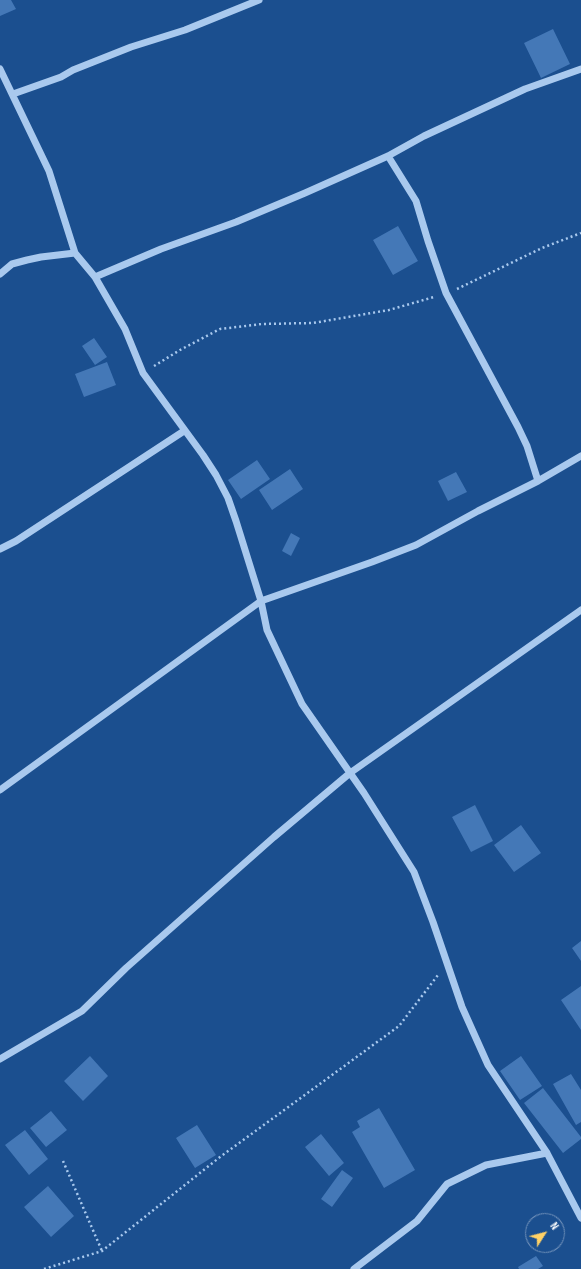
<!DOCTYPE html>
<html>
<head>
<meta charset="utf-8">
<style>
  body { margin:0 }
  #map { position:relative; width:581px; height:1269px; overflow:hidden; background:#1b4f8f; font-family:"Sofia Sans Condensed",sans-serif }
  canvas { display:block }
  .north { position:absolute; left:525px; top:1213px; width:40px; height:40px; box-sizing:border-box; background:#1b4f8f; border:1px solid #7695bc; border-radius:50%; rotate:54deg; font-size:11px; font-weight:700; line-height:16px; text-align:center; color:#fff }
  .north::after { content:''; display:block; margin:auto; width:14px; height:18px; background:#ffd166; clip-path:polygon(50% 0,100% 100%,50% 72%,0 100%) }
</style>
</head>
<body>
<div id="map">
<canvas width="581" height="1269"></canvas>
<div class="north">N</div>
</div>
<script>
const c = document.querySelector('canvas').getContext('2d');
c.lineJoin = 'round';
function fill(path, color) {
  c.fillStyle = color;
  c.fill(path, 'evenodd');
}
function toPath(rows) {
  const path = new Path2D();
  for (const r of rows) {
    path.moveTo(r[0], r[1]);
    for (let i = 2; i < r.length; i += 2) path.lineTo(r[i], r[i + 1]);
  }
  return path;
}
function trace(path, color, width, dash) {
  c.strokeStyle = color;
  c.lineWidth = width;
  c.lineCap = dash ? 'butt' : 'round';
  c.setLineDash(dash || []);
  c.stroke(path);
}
fill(toPath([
  [0,0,11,0,16,9,0,16],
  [553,29,570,64,541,78,524,43],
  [398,226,418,261,393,275,373,240],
  [94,338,107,357,95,365,82,346],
  [107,362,116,385,84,397,75,374],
  [257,460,270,479,241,499,228,480],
  [290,469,303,489,272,510,259,490],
  [456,472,467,492,448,501,438,481],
  [291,533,300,538,291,556,282,551],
  [475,805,493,841,471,852,452,817],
  [521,825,541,853,514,872,494,845],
  [581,941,581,961,572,948],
  [581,986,581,1030,561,1000],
  [90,1056,108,1076,83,1101,64,1081],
  [521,1056,542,1086,520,1100,500,1071],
  [571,1074,581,1090,581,1122,576,1125,553,1084],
  [543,1088,581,1137,581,1139,563,1153,524,1103],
  [379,1108,415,1170,384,1188,352,1132,360,1127,357,1121],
  [51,1111,67,1130,46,1147,30,1128],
  [197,1125,216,1155,195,1168,176,1138],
  [25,1130,48,1159,29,1175,5,1145],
  [321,1134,344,1163,329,1176,305,1147],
  [342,1170,353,1178,332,1207,321,1199],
  [48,1186,74,1216,51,1237,24,1207],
  [536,1256,543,1266,538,1269,519,1269,518,1267]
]), '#4478b7');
trace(toPath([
  [457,289,542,248,581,233],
  [154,366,180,350,220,329,262,324,313,323,389,310,434,297],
  [63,1161,102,1251],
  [44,1269,102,1251,220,1157,399,1026,438,975]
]), '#a9c9ee', 2.5, [2, 3]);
trace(toPath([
  [0,69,49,171,75,253,95,277,125,329,143,373,203,455,216,475,228,498,236,521,261,601,267,630,302,704,364,793,414,872,433,922,462,1007,488,1065,547,1153,581,1218],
  [13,94,61,77,73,70,131,47,185,30,259,0],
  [388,156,416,201,428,241,446,293,518,427,527,446,538,481],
  [0,274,12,264,27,260,41,257,75,253],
  [95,277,161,249,236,222,305,193,388,156,424,136,525,89,581,69],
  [0,549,16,541,184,431],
  [0,790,261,601,372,562,416,545,478,511,538,481,581,456],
  [0,1059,82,1011,126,968,274,837,350,773,581,610],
  [354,1269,417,1221,447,1184,486,1165,547,1153]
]), '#a9c9ee', 7);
</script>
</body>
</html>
